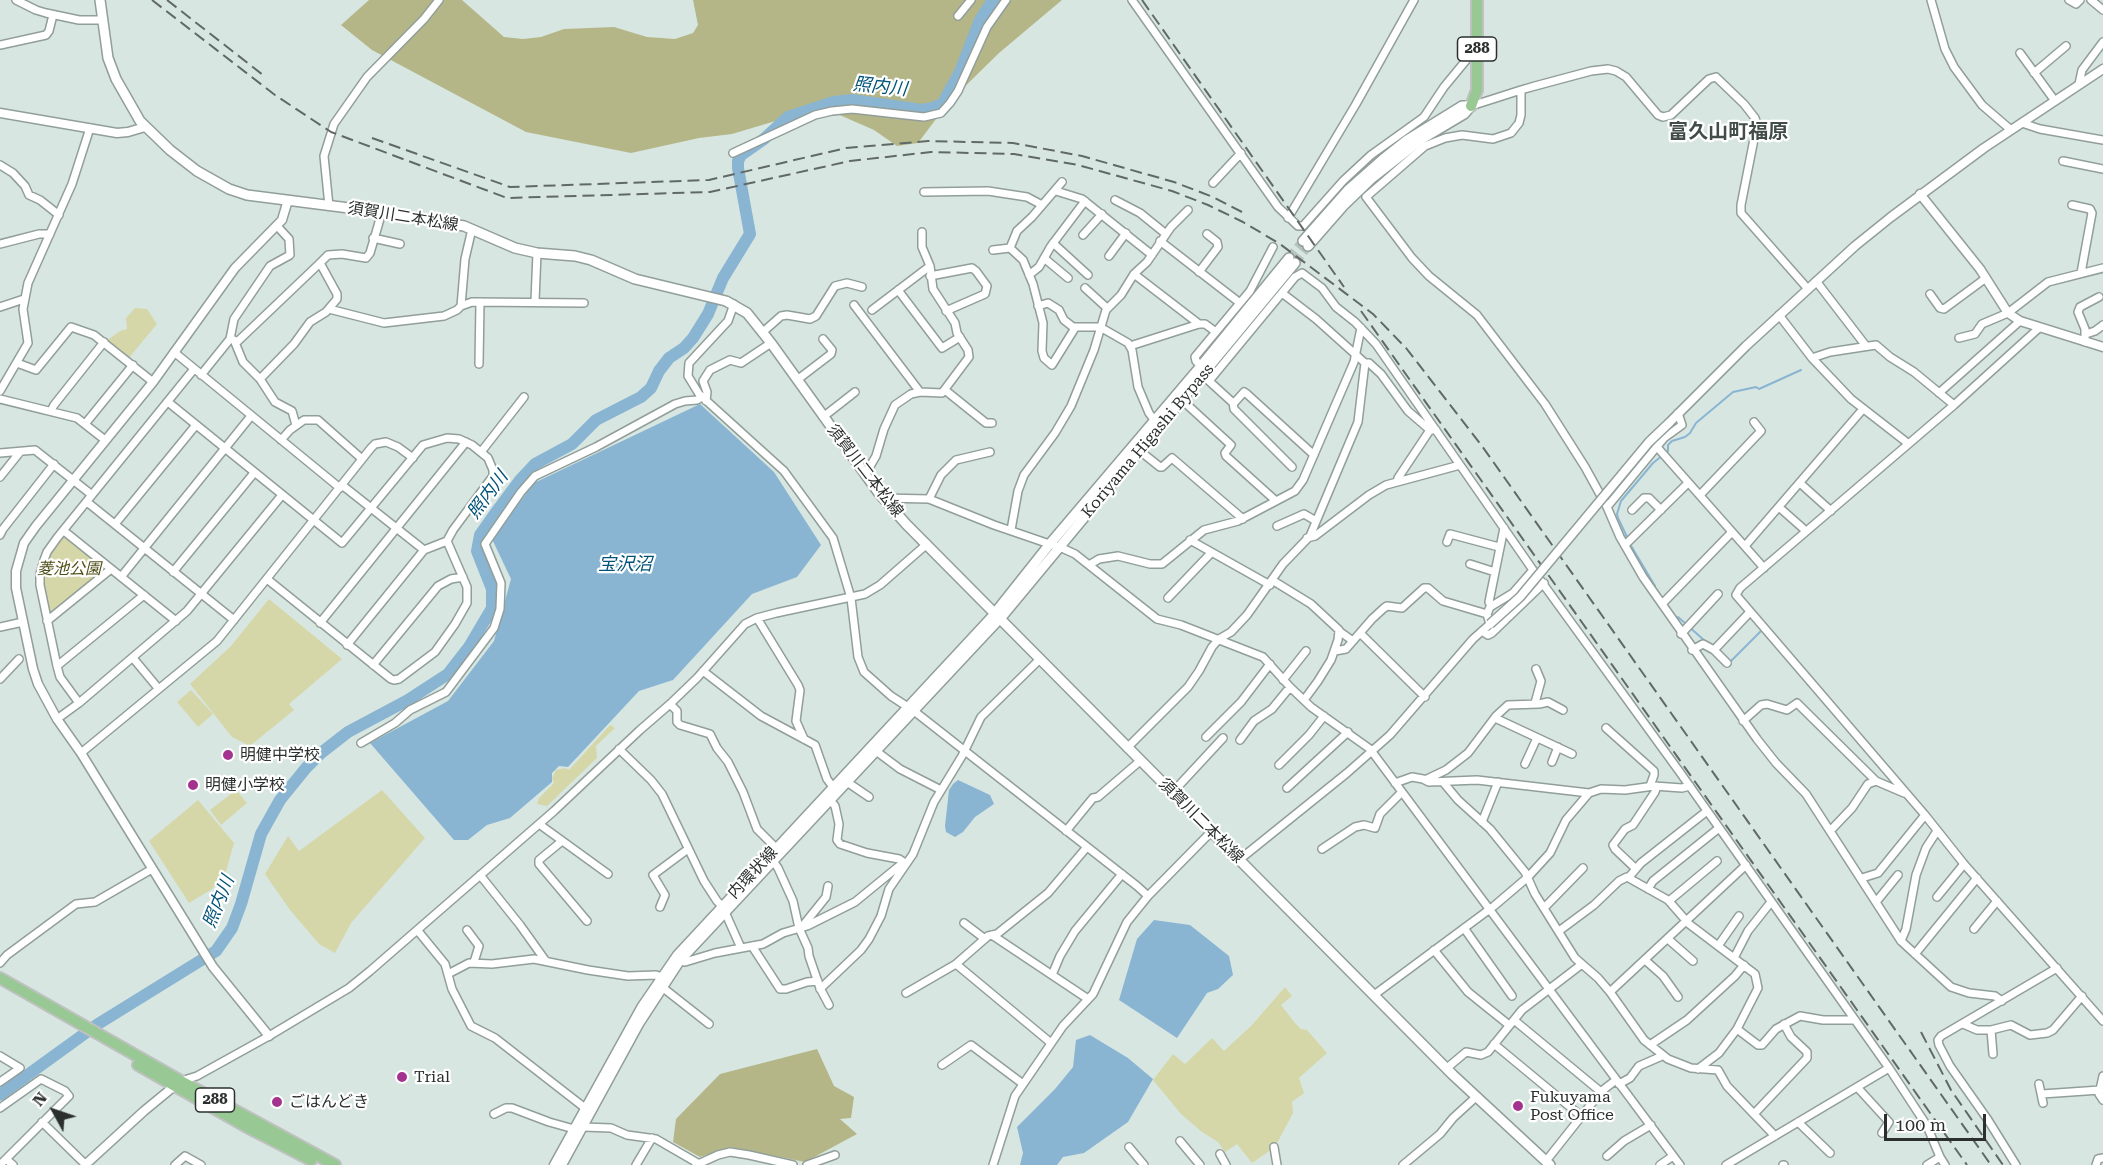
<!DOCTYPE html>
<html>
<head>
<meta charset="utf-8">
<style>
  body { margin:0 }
  #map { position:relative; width:2103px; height:1165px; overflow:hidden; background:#d8e6e1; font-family:"Roboto Serif",serif }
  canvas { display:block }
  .north { position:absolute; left:24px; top:1081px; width:60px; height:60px; -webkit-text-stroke:4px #fff; paint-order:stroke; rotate:310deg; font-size:16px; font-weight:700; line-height:24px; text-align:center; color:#2b302e }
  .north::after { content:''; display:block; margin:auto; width:21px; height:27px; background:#2b302e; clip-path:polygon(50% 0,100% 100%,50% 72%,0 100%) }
  .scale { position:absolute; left:1884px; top:1114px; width:102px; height:27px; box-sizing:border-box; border:3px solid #2b302e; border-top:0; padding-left:8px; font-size:18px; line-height:21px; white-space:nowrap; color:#2b302e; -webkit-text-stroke:4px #fff; paint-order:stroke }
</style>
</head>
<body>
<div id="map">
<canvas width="2103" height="1165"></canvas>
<div class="north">N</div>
<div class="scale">100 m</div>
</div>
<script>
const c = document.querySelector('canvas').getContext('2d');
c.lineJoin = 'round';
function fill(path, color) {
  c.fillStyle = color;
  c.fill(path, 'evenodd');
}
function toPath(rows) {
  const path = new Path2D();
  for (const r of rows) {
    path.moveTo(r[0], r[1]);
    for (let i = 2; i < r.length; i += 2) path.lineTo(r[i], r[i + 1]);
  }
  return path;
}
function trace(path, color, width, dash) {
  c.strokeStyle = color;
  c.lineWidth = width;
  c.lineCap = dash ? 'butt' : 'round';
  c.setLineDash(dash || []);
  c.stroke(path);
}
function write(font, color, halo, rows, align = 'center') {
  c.font = font + ' "Roboto Serif","Noto Sans JP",serif';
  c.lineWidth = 4.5;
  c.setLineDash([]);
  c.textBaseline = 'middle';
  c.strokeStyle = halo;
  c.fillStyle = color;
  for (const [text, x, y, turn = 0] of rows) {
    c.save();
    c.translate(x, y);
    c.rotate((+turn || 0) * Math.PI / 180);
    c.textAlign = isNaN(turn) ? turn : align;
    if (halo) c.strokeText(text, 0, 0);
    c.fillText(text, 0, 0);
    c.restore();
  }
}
fill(toPath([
  [135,308,147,309,157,324,128,359,106,341,120,331,127,329,126,318],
  [64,534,108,569,48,617,42,574,48,553],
  [269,599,342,659,289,704,294,710,250,746,232,737,190,684,231,646],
  [191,690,213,714,198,727,177,702],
  [610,725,615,728,596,746,597,758,547,806,537,804,539,798,554,783,552,778,556,770,565,768,569,770],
  [236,790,247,803,221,825,210,810],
  [382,790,425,838,351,923,335,953,319,944,290,910,265,874,288,836,299,851],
  [198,800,234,843,225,875,212,889,189,903,149,841],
  [1285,987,1292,996,1281,1005,1295,1023,1301,1029,1307,1030,1327,1053,1299,1078,1304,1093,1292,1102,1293,1113,1275,1147,1252,1163,1237,1144,1225,1152,1218,1142,1202,1132,1181,1114,1153,1080,1173,1054,1185,1064,1212,1038,1224,1051,1252,1025]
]), '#d5d7a9');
fill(toPath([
  [369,0,462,0,504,37,523,39,541,37,564,29,614,27,647,37,675,39,693,33,698,25,693,0,1062,0,999,53,948,103,918,143,897,146,874,130,835,113,809,111,732,134,699,138,631,153,526,132,372,50,341,25],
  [817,1049,834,1086,854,1097,851,1118,840,1119,857,1134,805,1162,731,1147,700,1157,673,1142,676,1119,720,1074]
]), '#b4b687');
fill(toPath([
  [700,404,774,472,821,545,797,577,752,594,673,680,639,691,568,767,559,766,552,773,552,782,510,818,487,825,468,840,454,840,370,743,448,701,494,641,511,579,492,539,534,483],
  [958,780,990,795,994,804,975,817,963,832,955,837,946,832,945,826,949,790,953,784],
  [1154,920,1190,925,1229,956,1233,975,1218,989,1207,993,1177,1038,1119,1000,1137,939],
  [1090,1035,1128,1058,1153,1079,1128,1122,1084,1153,1063,1157,1057,1165,1020,1165,1023,1153,1017,1127,1055,1089,1073,1067,1076,1040]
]), '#89b5d3');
trace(toPath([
  [1628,539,1618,518,1617,514,1621,501,1653,463,1668,451,1668,445,1672,441,1685,437,1690,433,1696,423,1733,392,1756,387,1759,389,1801,370],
  [1630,544,1655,586],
  [1678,617,1705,641],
  [1729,663,1761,631]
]), '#89b5d3', 2);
trace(toPath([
  [0,1095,98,1024,216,951,232,928,241,904,261,834,280,800,306,768,321,753,348,732,408,700,448,674,469,647,492,608,492,589,477,551,480,535,497,511,520,480,535,464,572,444,596,420,641,397,651,388,659,371,669,358,684,348,693,338,708,314,723,278,750,234,738,168,738,161,741,155,764,139,788,117,834,102,852,100,922,110,933,108,943,103,960,72,980,20,993,0]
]), '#89b5d3', 12);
trace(toPath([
  [1289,258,1303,241],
  [1295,263,1308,246]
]), '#b5c2bd', 9, [9, 4.5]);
const minor = toPath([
  [16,0,36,10,46,13,79,20,102,20],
  [1132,0,1278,207,1298,226,1303,226,1343,181,1371,155,1424,117,1444,87,1477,47],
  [1931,0,1945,49,1954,67,1982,105,2011,130],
  [2069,0,2076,4,2080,0],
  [2091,0,2103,10],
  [958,16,971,0],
  [0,45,46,35,49,31,53,15],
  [2020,53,2055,101],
  [2034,73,2066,46],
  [2079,84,2082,70,2103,42],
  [1471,106,1521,90],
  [2022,123,2040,129,2103,140],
  [733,153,815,115,832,111,852,109,924,117,941,113,950,103,958,91,987,27,1006,0],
  [2063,161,2103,169],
  [0,165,13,173,25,186,29,195,40,200,59,215],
  [1213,183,1241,153],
  [1056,191,1082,199,1152,255],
  [924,192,988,191,1027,197,1042,205],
  [1115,200,1140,213,1166,234],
  [2072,205,2090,209,2092,213,2081,273],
  [329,206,324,156,334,124,367,77,424,19,439,0],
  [1288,218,1356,104,1414,0],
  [1083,235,1102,214],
  [373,238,400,244],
  [1160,241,1240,303],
  [1053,243,1088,275],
  [0,244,39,234,50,234],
  [1010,248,1017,231,1032,217,1062,182],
  [993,250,1010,248,1023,260,1033,284,1043,323,1042,351,1044,358,1052,365,1075,328],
  [1109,256,1126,233],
  [1044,258,1068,278],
  [1199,272,1218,247,1217,242,1207,234],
  [1134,274,1199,324],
  [1029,275,1039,267,1051,246,1085,201],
  [930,276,972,268,976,271,987,286,985,294,946,311],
  [1816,281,1866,346],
  [1085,288,1107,308],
  [1808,289,1741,213,1741,205,1757,124,1755,118,1744,104,1716,77,1709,79,1671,115,1663,117,1658,115,1626,77,1616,71,1608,69,1591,71,1535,86,1521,90,1521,115,1519,123,1511,133,1493,139,1462,135,1445,138,1425,146,1366,197,1412,258,1429,276,1477,315,1545,404,1585,467,1607,507,1620,537,1643,577,1757,739,1776,763,1806,794,1901,941,1951,987,1969,993,1995,996,2002,1001],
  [898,290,942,348,960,337],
  [1930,294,1940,308,1944,309,1986,278],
  [535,301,537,253],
  [734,304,728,321,689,363,688,376,699,394,784,471,833,538,851,598,858,657,864,672,891,696,914,711,1137,886,1148,896],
  [854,305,920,392],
  [461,306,465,259,472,229],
  [1038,306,1048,303,1059,310,1064,320,1073,327,1100,327,1128,343,1132,350,1138,387,1149,413,1155,421],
  [0,307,24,299],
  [329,309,384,323,444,316,457,310,461,306,472,302,584,303],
  [872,310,930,266],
  [1779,315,1812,358,1851,399,1905,441],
  [2039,328,1954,405,1740,588,1736,595,1925,815,1964,864,2103,1021],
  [763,332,781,316,787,315,810,319,816,316,835,286,847,283,862,287],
  [2086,334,2095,331,2103,325],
  [1959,338,1975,334,1982,324,2008,313,2048,282,2103,268],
  [234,340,243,362,260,379,275,402,292,411,296,425],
  [2085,342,2085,329,2078,312,2080,307,2099,297],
  [236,343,320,263],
  [1130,346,1199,324,1205,324,1216,332],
  [174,352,340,488],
  [1812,358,1830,352,1876,345,1890,357,1914,372,1954,405],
  [17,363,36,370,71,327,94,335,153,382],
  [1365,363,1369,363,1381,374,1408,411,1430,430,1436,430],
  [479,364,480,302],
  [1204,368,1196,361,1195,357,1250,291,1273,247],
  [194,369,57,538,47,552,44,560,40,574,40,585,57,666,60,677,79,703,187,611,282,495],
  [201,375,230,339,234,319,270,266,290,255,289,239,277,226],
  [260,379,294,344,310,322,326,312,337,299,337,294,320,263,328,255,342,254,366,258,370,253,382,212],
  [797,380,831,354,832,350,823,339],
  [945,390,981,419,986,423,992,423],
  [0,391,28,343,23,309,28,283,72,184,90,128],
  [1939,393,2020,321],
  [0,399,77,418,105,440],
  [1182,400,1231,445,1225,453,1226,456,1276,501],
  [706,401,707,392,703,381,710,370,730,360,741,363,771,343],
  [168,402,342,543,423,445,447,438,459,439,472,445,488,458,493,470,493,476,453,530,447,541,467,587,467,603,455,624,435,652,399,679,394,680,391,679,267,579],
  [1233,402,1234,409,1292,467],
  [51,411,54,405,104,342],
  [823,417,855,392],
  [85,424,133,365],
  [281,440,290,430,304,420,318,420,362,459],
  [1657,447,1764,568],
  [1140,451,1160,467,1162,467,1172,458,1243,519],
  [481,452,524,397],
  [0,453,35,450,92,495],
  [1314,455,1247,394,1244,392,1235,402,1232,402,1209,381,1295,277,1302,273,1322,288,1336,307,1355,322,1376,344,1533,570,1679,771,1889,1068,1927,1126,1940,1157,1945,1165],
  [865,475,876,456,884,429,895,405,911,394,920,392,942,393,969,357,968,350,957,333,955,323,933,289,930,266,922,247,922,232],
  [0,477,20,452],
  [1397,482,1398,478,1430,430],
  [1801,484,1831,511],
  [342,485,424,550,447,541],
  [1700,495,1761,431,1754,422],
  [882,498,929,499,994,525,1064,549,1075,554,1157,619,1181,625,1263,657,1290,687,1311,707,1370,749,1680,1165],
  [929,499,941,475,956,460,990,452],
  [87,502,234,620],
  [1607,507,1664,438,1682,425,1678,413],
  [1780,508,1806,531],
  [1632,510,1644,498,1649,498,1661,510],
  [115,524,196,425],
  [1277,526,1304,514,1316,521],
  [1011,530,1018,491,1024,475,1055,433,1071,406,1094,350,1106,310,1121,295,1134,274,1147,262,1171,227,1188,210],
  [64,531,176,621],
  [0,535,3,529,54,464],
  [1307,538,1315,536,1369,495,1386,485,1460,465],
  [1190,540,1270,585],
  [1447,542,1450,534,1499,547],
  [1625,545,1688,483],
  [1745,546,1863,409],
  [1470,564,1495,572],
  [1089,565,1099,559,1118,556,1150,564,1162,564,1204,530,1238,521,1295,491,1303,480,1354,362,1361,328],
  [173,572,254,473],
  [121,577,251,416],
  [1272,580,1311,604,1339,630,1338,640,1331,660,1318,681,1304,700],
  [1168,598,1211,553],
  [1662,604,1732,532],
  [1491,606,1489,602,1490,597,1504,528],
  [757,618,798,685,800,690,796,721,804,739],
  [47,621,111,569],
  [320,623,466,442],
  [0,627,23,622],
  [1339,631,1353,641],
  [1482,631,1488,635,1492,633,1544,583],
  [1360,633,1425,697],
  [1681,634,1718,594],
  [347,645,424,550],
  [1692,650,1703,644,1714,650,1750,612],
  [1714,650,1727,663],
  [1335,651,1346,649,1372,619,1384,608,1387,606,1402,608,1424,588,1428,588,1443,601,1487,614],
  [133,658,158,688],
  [373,665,438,586,451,579,463,577],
  [57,666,144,595],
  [703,671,761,716,815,745,827,779,833,787],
  [0,679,19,659],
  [1283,680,1306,651],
  [1535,703,1541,681,1536,669],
  [670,704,677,711,677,722,680,725,710,734,717,748,728,762,743,792,757,829,776,848],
  [1495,718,1572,754],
  [57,719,79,703],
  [1743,721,1761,705,1767,704,1787,710,1797,703,1876,781],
  [1606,728,1654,771,1654,775,1650,786],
  [1206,737,1241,702,1270,664],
  [1240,740,1254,721,1272,709,1290,687],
  [361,743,395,723,410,710,446,692,494,628,500,609,501,583,485,544,521,492,535,476,596,447,675,404,685,401,697,400,702,397],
  [1127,748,1188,687,1199,671,1212,647,1219,639,1231,632,1247,615,1283,564,1310,536,1358,422,1365,363,1316,319,1282,293],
  [619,749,651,780,662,794,704,881,717,901,726,910],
  [876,751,900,769,941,790],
  [81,753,217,641,371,448,375,444,386,442,398,447,413,458],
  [1552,762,1558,747],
  [1525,764,1537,738],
  [1279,765,1309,735,1324,716],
  [1425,780,1446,770,1468,753,1496,716,1508,705,1539,704,1548,702,1563,710],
  [847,782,869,797],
  [1443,782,1458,800,1490,829,1525,872,1535,894,1575,958,1598,978,1610,992,1644,1040,1668,1059,1691,1068,1718,1070,1727,1086,1775,1136],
  [1395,783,1412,777,1423,779,1429,782,1477,780,1589,793],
  [1287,788,1348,732],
  [1172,793,1223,738],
  [830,800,835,806,839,824,837,840,840,844,867,853,899,859,905,863],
  [1482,822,1498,782],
  [539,824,608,874],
  [1831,830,1852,808,1868,784,1876,781,1904,793],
  [1066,831,1093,798,1098,797,1140,761],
  [562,841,539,860,539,864,587,921],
  [1322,849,1355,827,1364,825,1375,828,1380,814,1402,792],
  [1239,860,1347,773,1390,735,1473,639,1490,624,1487,614,1490,607,1513,593,1533,570],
  [773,861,778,868,793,901,799,928,808,948,809,956,820,988,829,1005],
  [1635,868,1615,849,1613,845,1625,829,1633,825,1655,792,1657,786],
  [480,875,520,925,545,960],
  [1629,877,1641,863,1707,811],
  [1862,878,1878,873,1925,815],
  [1648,889,1653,881,1719,828],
  [1937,897,1964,864],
  [1669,901,1717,861],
  [1876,902,1898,875],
  [660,907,665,895,653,875,688,849],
  [1544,908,1583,868],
  [725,912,741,948],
  [964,923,985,939],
  [801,928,826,897,828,886],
  [1464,928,1512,996],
  [1974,929,1997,901],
  [467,930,479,946,474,962],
  [418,931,445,964,452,989,471,1026,495,1038,585,1108],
  [1559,931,1594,905,1619,881,1627,877,1668,900,1689,924,1755,974,1758,988,1737,1029,1719,1053,1698,1069],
  [992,935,1088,999],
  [1668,939,1693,961],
  [1901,941,1906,929,1916,875,1926,848,1937,831],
  [752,946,780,989,786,989,807,982,818,981],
  [1718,946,1739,916],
  [1434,950,1468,992,1509,1025],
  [1915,954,1977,878],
  [1734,958,1748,931,1771,902],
  [1645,960,1663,976,1678,997],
  [680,961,685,962,715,953,763,944,783,933,807,926,855,902,899,866,904,866],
  [0,963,7,955,76,904,95,902,152,869],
  [956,964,1051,1043],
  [448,974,469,963,492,964,534,959,588,970,628,976,656,975,665,978],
  [1052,975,1060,956,1075,931,1122,874],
  [662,987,709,1024],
  [820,989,861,950,869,939,881,916,889,889,913,854,934,802,962,756,981,717,1040,659],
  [1610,992,1746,865],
  [906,993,956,964,988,936,997,934,1048,893,1087,847],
  [1374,995,1494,906,1528,877,1550,853,1566,820,1589,793,1601,789,1625,790,1654,786,1682,788,1690,786],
  [1514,1020,1601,1092],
  [1963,1024,1977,1030,1991,1030,2011,1025,2030,1035,2047,1033,2053,1030,2082,996],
  [1737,1029,1758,1045,1762,1045,1776,1029,1800,1016,1823,1020,1855,1020],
  [1991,1030,1993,1054],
  [1494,1044,1581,1116],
  [1650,1045,1687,1020,1735,976,1744,965],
  [0,1056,20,1068,0,1082],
  [942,1065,971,1045,1023,1084],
  [1447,1068,1466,1052,1481,1055,1488,1052,1522,1010,1582,964],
  [2103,1076,2099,1094,2103,1100],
  [181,1081,197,1076,269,1036,349,988,370,971,554,811,640,730,670,704,697,678,745,624,757,618,776,613,865,594,880,585,927,544],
  [1619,1084,1630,1078,1639,1066,1662,1056],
  [2039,1084,2043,1103],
  [1857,1087,1889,1122,1882,1133],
  [2042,1094,2100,1090],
  [0,1108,41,1079,65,1091,69,1096,0,1165],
  [494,1114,506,1108,512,1108,549,1122,574,1129],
  [1754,1114,1807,1058,1807,1052,1791,1037,1784,1024],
  [42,1122,86,1165],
  [1798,1122,1830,1153],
  [583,1127,611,1128,627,1135,656,1139,701,1165],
  [1180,1141,1200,1165],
  [1129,1147,1144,1165],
  [1274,1147,1277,1165],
  [1220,1154,1226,1165],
  [1607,1156,1624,1141,1651,1125],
  [6,1159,13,1165],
  [1546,1161,1592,1103,1603,1090,1616,1080],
  [175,1165,185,1156,201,1165],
  [636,1165,652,1138],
  [696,1165,718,1155,730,1152,749,1155,793,1165],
  [807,1165,835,1155],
  [993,1165,1015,1096,1063,1026,1093,994,1127,922,1148,896,1211,832],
  [1403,1165,1440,1134,1453,1118,1476,1097],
  [1660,1165,1673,1156],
  [1726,1165,1889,1068],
  [1783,1165,1784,1165],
  [1927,1165,1940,1157],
  [2016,1165,1988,1120,1950,1066,1939,1045,1938,1040,1941,1036,2057,968],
  [2096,1165,2098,1159,2103,1158]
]);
const tertiary = toPath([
  [0,113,117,133,128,132,145,127],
  [1920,194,1980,269,2008,313,2020,321,2103,347],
  [1669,423,1746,346,1855,246,1891,217,1984,148,2103,69],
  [269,1036,213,967,81,753,57,719,38,684,33,669,16,588,16,571,24,543,36,526,153,382,235,268,282,220,288,200],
  [85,1165,144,1111,178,1083],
  [554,1165,642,1006,677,955,995,613],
  [562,1165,639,1024,680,961,1000,619]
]);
const secondary = toPath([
  [100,0,108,58,116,79,140,121,170,150,197,171,229,189,247,195,396,214,464,226,515,248,537,253,575,256,591,260,635,279,726,301,747,313,771,343,878,492,906,524,1453,1075,1550,1165],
  [1303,241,1349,189,1383,159,1407,140,1462,106,1471,106],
  [1308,246,1343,206,1371,179,1422,139,1464,114,1471,106],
  [995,613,1049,545,1201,366,1289,258],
  [1000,619,1295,263]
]);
const trunk = toPath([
  [1471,106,1477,90,1477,0],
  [0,978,181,1081,335,1165],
  [138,1065,245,1126,311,1160]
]);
trace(minor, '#919e99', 10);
trace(tertiary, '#919e99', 11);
trace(secondary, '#919e99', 12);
trace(trunk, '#bfc1c0', 14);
trace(minor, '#fff', 7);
trace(tertiary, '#fff', 8);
trace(secondary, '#fff', 9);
trace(trunk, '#98c893', 10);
trace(toPath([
  [152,0,275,95,331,132,507,198,710,192,850,161,931,152,1014,154,1078,165,1172,191,1208,205,1243,222,1280,244,1373,314,1406,348,1482,446,1991,1165],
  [167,0,263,75],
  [1142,0,1344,287],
  [372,138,510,187,709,180,846,148,928,141,1013,143,1082,156,1174,182,1213,197,1242,212],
  [1361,311,1967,1165],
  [1921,1032,1951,1090,2003,1165]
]), '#616966', 2, [12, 6]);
const tertiaryBridge = toPath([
  [1490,624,1520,597,1649,442,1669,423]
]);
trace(tertiaryBridge, '#919e99', 11, []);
trace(tertiaryBridge, '#fff', 8);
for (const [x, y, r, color] of [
  [228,755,6,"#a3338f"],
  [193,785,6,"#a3338f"],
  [402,1077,6,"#a3338f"],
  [277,1102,6,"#a3338f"],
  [1518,1106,6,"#a3338f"]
]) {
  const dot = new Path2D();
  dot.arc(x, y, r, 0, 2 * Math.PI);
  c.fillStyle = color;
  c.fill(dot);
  trace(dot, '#fff', 2);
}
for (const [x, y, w] of [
  [1477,49,39],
  [215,1100,39]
]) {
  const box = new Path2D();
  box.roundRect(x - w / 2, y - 12, w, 24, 4.5);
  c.fillStyle = '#fff';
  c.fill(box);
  trace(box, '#2b302e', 1.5);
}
write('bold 15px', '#2b302e', null, [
  ["288",1477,49],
  ["288",215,1100]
]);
write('16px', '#2b302e', '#fff', [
  ["須賀川二本松線",403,217,9],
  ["Koriyama Higashi Bypass",1148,441,-50],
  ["須賀川二本松線",865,471,52],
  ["須賀川二本松線",1201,821,45],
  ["内環状線",753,873,-47]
]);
write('italic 16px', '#4e4f18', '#fff', [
  ["菱池公園",69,569]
]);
write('16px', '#2b302e', '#fff', [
  ["明健中学校",240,755],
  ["明健小学校",205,785],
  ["Trial",414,1077],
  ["Fukuyama",1530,1097],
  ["Post Office",1530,1115],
  ["ごはんどき",289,1102]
], 'left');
write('italic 18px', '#005279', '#fff', [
  ["照内川",880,87,6],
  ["照内川",488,495,-53],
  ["宝沢沼",625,565],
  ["照内川",219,902,-68]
]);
write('bold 20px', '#424d4a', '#fff', [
  ["富久山町福原",1728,132]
]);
</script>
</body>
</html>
